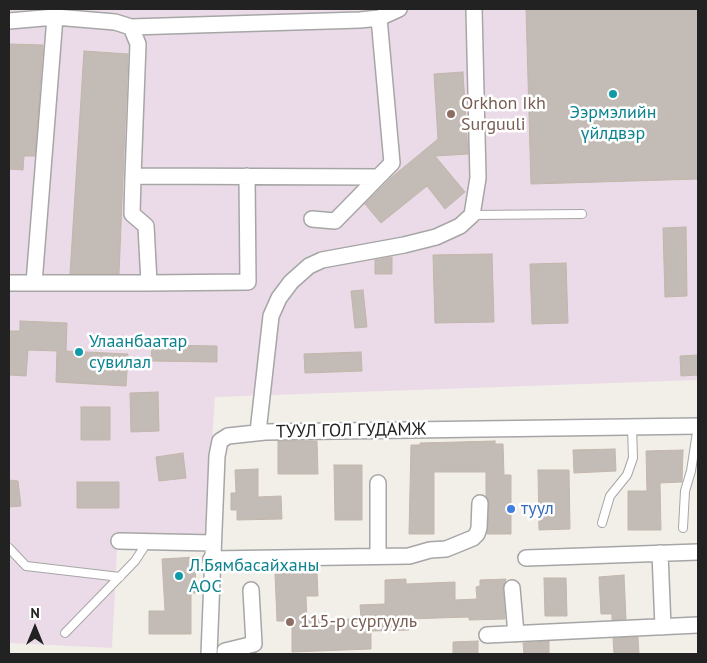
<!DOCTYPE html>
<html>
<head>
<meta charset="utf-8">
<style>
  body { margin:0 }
  #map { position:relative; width:707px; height:663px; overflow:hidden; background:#f2efe9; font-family:"PT Sans",sans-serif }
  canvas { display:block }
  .frame { position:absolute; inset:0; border:10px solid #222; pointer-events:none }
  .north { position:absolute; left:10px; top:603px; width:50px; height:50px; -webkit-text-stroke:4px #fff; paint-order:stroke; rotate:0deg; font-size:14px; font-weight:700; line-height:20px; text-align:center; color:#222 }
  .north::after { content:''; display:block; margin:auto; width:18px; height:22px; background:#222; clip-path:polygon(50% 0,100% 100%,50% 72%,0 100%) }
</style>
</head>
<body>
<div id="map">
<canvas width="707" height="663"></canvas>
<div class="frame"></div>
<div class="north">N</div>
</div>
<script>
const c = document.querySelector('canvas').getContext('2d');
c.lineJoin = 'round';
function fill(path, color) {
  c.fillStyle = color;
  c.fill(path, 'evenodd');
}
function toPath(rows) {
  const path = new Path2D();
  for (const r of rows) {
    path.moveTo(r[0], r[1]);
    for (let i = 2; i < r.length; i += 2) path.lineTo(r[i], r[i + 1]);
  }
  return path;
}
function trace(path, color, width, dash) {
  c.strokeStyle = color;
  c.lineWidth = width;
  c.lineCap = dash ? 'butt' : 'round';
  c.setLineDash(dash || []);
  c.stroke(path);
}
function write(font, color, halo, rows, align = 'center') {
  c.font = font + ' "PT Sans",sans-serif';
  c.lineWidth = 5;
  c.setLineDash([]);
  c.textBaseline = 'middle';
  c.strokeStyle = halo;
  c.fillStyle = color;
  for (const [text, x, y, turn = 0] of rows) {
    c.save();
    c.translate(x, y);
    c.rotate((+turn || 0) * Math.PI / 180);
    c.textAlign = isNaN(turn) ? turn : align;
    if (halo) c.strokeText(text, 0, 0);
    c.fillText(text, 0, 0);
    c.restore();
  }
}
fill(toPath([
  [9,9,698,9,698,380,215,397,204,550,117,549,112,648,9,643]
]), '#ebdbe8');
const building = toPath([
  [526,9,698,9,698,179,531,184,526,9],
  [9,44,43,45,35,156,24,156,23,170,9,169,9,44],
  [84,51,128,54,119,274,70,274,84,51],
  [463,72,468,154,435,156,465,192,445,209,427,186,381,223,365,204,392,177,438,139,434,74,463,72],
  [686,227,687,296,665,297,663,228,686,227],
  [492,254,494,322,435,323,433,255,492,254],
  [392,257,392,274,375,274,375,260,392,257],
  [566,263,568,323,532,324,530,264,566,263],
  [363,290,367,327,355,328,351,291,363,290],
  [20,321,67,323,66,351,128,354,126,386,56,382,57,351,28,350,26,376,9,375,9,331,20,331,20,321],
  [152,345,217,346,217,362,151,361,152,345],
  [361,352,362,371,305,373,304,354,361,352],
  [698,355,698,375,681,376,680,356,698,355],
  [158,392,159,431,131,432,130,393,158,392],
  [81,407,110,407,110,440,81,440,81,407],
  [278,441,317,441,318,474,278,474,278,441],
  [495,441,495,444,503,444,504,475,511,475,511,534,487,534,489,503,486,496,486,472,434,472,434,534,409,534,411,445,420,445,420,443,495,441],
  [615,449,616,471,574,473,573,450,615,449],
  [683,450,682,482,660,483,661,530,628,530,628,491,647,491,646,451,683,450],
  [183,453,186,478,159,481,156,457,183,453],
  [334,465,362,465,362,520,335,520,334,465],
  [258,469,258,497,281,496,282,519,237,520,237,510,231,510,231,493,236,493,235,470,258,469],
  [538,470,569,470,570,529,539,530,538,470],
  [9,480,18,481,21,506,9,507,9,480],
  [77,482,119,482,119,508,77,508,77,482],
  [195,557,196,593,191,593,191,634,149,634,149,611,165,611,162,559,195,557],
  [317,572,318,596,306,596,307,620,361,619,360,605,385,604,385,580,406,579,406,584,455,582,455,600,477,599,476,587,480,586,480,580,506,579,503,589,505,619,469,620,469,617,408,619,409,630,371,631,371,649,292,652,292,621,277,621,275,574,317,572],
  [624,575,626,619,612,620,612,614,601,614,599,577,624,575],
  [544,578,566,578,567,616,545,616,544,578],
  [638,637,639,654,614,654,613,638,638,637],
  [478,641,478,654,453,654,453,642,478,641],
  [549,641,549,654,524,654,523,643,549,641]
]);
fill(building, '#c3bbb5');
trace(building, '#c3b6ab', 1);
const service = toPath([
  [472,215,582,214],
  [602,523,610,496,627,475,633,458,632,427],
  [683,528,685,491,691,471,698,426],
  [9,548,26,566,120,577],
  [65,633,135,561,148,541]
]);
const minor = toPath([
  [9,21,55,17,115,22,131,27,360,20,379,18,399,9],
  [131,27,138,44,133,176,378,177],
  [133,176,132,214,146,226,149,283,248,282,247,176],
  [312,219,335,221,392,163,379,18],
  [9,283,149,283],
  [34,283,55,17],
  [258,432,271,316,279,298,291,282,309,266,322,260,404,245,436,237,460,226,472,215,478,178,474,9],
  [119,541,213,543],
  [660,553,663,627],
  [378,556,378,483],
  [526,558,698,552],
  [211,559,409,556,430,550,446,549,473,538,477,534,479,528,480,503],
  [512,588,516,634],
  [487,635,698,625],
  [209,654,217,456,220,441,228,436,265,432,698,426],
  [225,654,225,651,254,644,251,590]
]);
trace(service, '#a6a6a6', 10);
trace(minor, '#a6a6a6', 18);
trace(service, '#fff', 8);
trace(minor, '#fff', 15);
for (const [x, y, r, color] of [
  [613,94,5,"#0f9aa8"],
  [451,114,5,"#8d6e63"],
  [79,352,5,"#0f9aa8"],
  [511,509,5,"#3f7fe0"],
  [179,576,5,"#0f9aa8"],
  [290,622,5,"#8d6e63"]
]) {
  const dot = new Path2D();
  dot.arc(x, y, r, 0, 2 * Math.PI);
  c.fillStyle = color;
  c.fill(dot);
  trace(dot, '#fff', 2);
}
write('18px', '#785e54', '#fff', [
  ["Orkhon Ikh",461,104],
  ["Surguuli",461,125],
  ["115-р сургууль",300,622]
], 'left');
write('18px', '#0d838f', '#fff', [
  ["Ээрмэлийн",613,113,"center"],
  ["үйлдвэр",613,134,"center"],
  ["Улаанбаатар",89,342],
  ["сувилал",89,363],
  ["Л.Бямбасайханы",189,566],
  ["АОС",189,587]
], 'left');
write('18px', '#222', '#fff', [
  ["ТУУЛ ГОЛ ГУДАМЖ",351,431,-1]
]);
write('18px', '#366cbe', '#fff', [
  ["туул",521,509]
], 'left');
</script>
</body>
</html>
